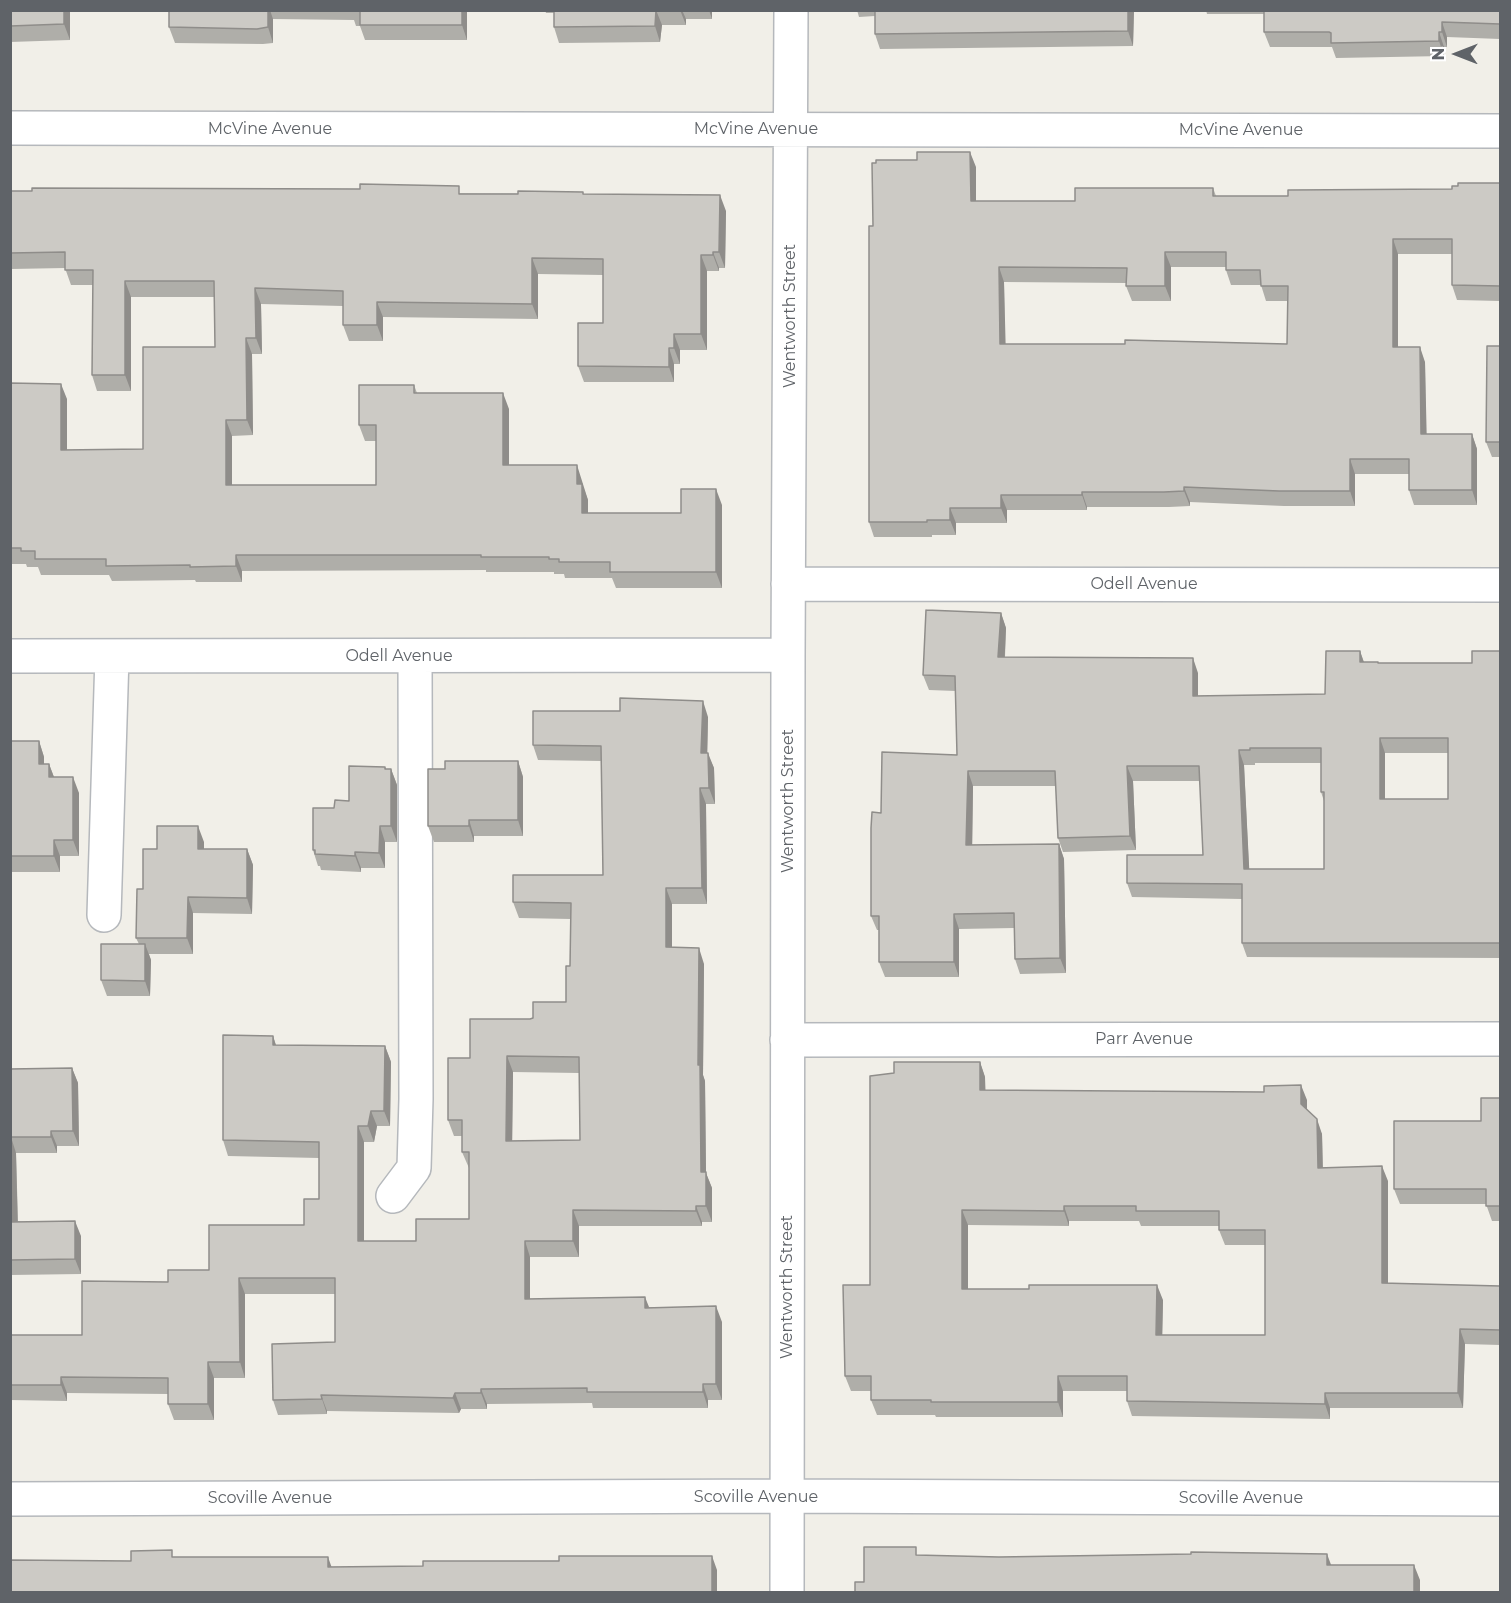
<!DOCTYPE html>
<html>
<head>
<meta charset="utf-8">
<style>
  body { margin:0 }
  #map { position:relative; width:1511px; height:1603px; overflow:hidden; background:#f1efe8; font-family:Montserrat,sans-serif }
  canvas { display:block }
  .frame { position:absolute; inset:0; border:12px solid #5f6368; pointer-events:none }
  .north { position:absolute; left:1427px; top:24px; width:60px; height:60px; -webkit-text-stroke:4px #fff; paint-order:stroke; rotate:270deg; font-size:16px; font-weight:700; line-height:24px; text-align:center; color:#5f6368 }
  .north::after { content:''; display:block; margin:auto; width:21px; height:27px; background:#5f6368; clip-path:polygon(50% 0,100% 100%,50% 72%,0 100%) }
</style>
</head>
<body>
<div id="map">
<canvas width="1511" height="1603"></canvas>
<div class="frame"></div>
<div class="north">N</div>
</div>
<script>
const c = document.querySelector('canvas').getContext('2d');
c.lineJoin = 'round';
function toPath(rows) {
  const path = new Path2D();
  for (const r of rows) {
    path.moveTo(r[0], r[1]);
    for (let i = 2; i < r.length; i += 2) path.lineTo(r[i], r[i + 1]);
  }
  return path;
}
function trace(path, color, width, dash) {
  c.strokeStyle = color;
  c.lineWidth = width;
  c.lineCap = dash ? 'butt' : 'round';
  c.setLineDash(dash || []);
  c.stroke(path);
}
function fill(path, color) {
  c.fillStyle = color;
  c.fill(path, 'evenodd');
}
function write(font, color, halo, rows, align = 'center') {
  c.font = font + ' Montserrat,sans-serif';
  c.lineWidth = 6;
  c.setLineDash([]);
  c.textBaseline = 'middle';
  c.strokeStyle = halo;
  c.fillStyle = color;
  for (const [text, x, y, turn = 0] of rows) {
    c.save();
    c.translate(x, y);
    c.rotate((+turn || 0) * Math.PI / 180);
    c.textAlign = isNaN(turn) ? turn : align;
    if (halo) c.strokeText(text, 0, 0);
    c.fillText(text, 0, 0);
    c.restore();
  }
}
const minor = toPath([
  [10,128,1500,131],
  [788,584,1500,585],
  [10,656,788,655],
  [104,915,112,656],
  [787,1040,1500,1039],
  [393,1196,414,1168,416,1099,415,656],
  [10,1499,788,1496,1500,1499],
  [787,1592,788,655,791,10]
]);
trace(minor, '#b5b8bc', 36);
trace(minor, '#fff', 33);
fill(toPath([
  [10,10,91,10,91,11,70,11,70,40,10,42],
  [159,10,467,10,467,40,365,40,360,26,356,26,354,20,273,19,273,43,263,44,175,43,169,27,169,12,160,12],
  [545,10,712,10,712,19,686,19,686,25,662,25,660,42,559,43,554,27,554,13,546,13],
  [857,10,1134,10,1133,46,880,49,875,34,875,16,859,17],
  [1206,10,1500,10,1500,39,1447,37,1447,47,1444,47,1444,56,1336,58,1332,47,1270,47,1264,32,1264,14,1207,14],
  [976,167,976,201,1075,201,1213,188,1216,196,1288,196,1452,189,1500,183,1500,301,1457,300,1452,285,1452,254,1398,254,1398,347,1425,362,1426,434,1472,434,1477,449,1477,505,1414,505,1409,490,1409,474,1355,474,1355,506,1284,506,1190,502,1190,506,1169,507,1087,507,1087,510,1007,510,1007,523,956,523,956,535,932,535,932,537,874,537,869,522,873,226],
  [1171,267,1226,267,1226,270,1231,285,1261,285,1266,301,1288,301,1287,344,1005,344,1004,282,1126,283,1126,286,1132,301,1171,301],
  [10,191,584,194,726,211,725,268,719,268,719,271,707,271,707,350,680,350,680,364,674,364,674,382,584,382,578,366,603,323,603,275,538,274,538,319,383,317,383,341,349,341,343,325,343,306,261,304,262,354,252,354,253,435,232,436,232,485,376,485,376,441,365,441,359,425,414,385,417,393,509,409,509,465,582,481,582,484,588,500,588,513,681,513,722,505,722,588,616,588,612,578,565,578,564,574,554,574,554,572,486,572,486,570,242,571,242,582,196,582,195,580,112,581,109,575,41,575,38,567,27,567,26,564,10,564,10,383,67,399,67,450,143,449,215,347,214,297,131,297,131,391,97,391,92,375,93,285,71,285,65,268,11,269,11,327],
  [1500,346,1500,457,1492,457,1486,442],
  [1001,613,1006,628,1005,657,1198,673,1198,696,1325,694,1360,651,1364,662,1379,663,1472,663,1500,651,1500,958,1247,957,1242,943,1242,899,1132,897,1127,883,1203,855,1200,781,1133,781,1136,850,1063,852,1058,838,1056,786,973,786,972,845,1059,844,1064,859,1066,973,1020,974,1015,959,1014,928,959,929,959,977,885,977,879,962,879,930,877,930,871,916,881,813,957,755,956,691,929,690,923,675],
  [1385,753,1448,753,1448,799,1385,799],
  [1255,763,1321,763,1321,792,1324,801,1324,869,1249,869,1244,765,1255,765],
  [708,717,707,753,714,768,715,804,706,804,707,904,672,904,672,947,704,964,703,1075,705,1081,706,1173,712,1188,712,1222,702,1222,702,1226,579,1226,579,1257,530,1257,530,1299,649,1307,722,1322,722,1400,708,1400,708,1408,593,1408,592,1403,487,1404,487,1409,461,1409,459,1413,327,1411,327,1414,278,1415,273,1400,335,1342,335,1294,245,1294,245,1378,214,1378,214,1420,174,1420,168,1404,168,1394,67,1393,67,1401,10,1400,10,1335,82,1335,168,1282,209,1270,304,1225,319,1199,319,1158,228,1156,223,1140,273,1036,276,1045,385,1046,391,1062,390,1126,377,1126,374,1142,364,1142,364,1241,416,1241,469,1219,469,1168,462,1152,462,1136,454,1136,448,1120,470,1058,530,1019,566,1002,570,966,571,919,519,918,513,902,603,875,601,761,538,760,533,745],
  [513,1072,579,1073,580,1140,512,1141],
  [10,741,39,741,44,757,44,764,49,764,54,777,79,793,79,856,60,856,60,872,10,872],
  [518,761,523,777,523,836,474,836,474,842,434,842,428,826,445,769],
  [385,767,386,769,391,769,397,785,397,842,385,842,385,868,361,868,361,872,321,870,320,866,318,866,313,850,334,808,349,801],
  [204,842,204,849,247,849,253,865,252,914,193,913,193,954,149,954,151,960,150,996,107,996,101,980,139,944,136,938,143,889,157,849],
  [980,1062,985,1077,985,1090,1307,1100,1307,1109,1322,1134,1323,1168,1388,1181,1388,1283,1500,1286,1500,1345,1465,1344,1463,1408,1330,1408,1330,1419,1132,1416,1127,1401,1127,1391,1063,1391,1063,1417,936,1417,935,1415,877,1415,871,1400,871,1391,851,1391,845,1376,870,1285],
  [1069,1221,1139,1221,1141,1226,1219,1226,1219,1230,1225,1245,1265,1245,1265,1335,1162,1335,1163,1300,968,1289,968,1225,1069,1226],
  [72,1068,78,1083,79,1146,57,1146,57,1153,16,1153,18,1221,81,1236,81,1274,10,1275,10,1069],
  [1500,1098,1500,1221,1492,1221,1486,1204,1400,1204,1394,1189,1481,1121]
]), '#afaea9');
fill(toPath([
  [64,10,69,10,70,11,70,40,64,24],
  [268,10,270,10,273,19,273,43,268,27],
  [462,10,467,10,467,40,462,25],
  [656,10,662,25,660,42,655,26],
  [680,10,682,10,686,19,686,25],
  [709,10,712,10,712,19],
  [1128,10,1134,10,1133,46,1128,31],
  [1442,22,1447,37,1447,47,1442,32],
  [1439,32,1444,47,1444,56,1439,41],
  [970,152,976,167,976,216,971,201],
  [720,195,726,211,725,268,719,252],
  [1393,239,1398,254,1398,362,1393,347],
  [713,252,719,268,719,271,713,255],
  [1165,252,1171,267,1171,301,1165,286],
  [701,255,707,271,707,350,701,334],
  [532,258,538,274,538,319,532,304],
  [999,267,1004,282,1006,359,1000,344],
  [10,268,11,269,11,327,10,326],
  [125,281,131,297,131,391,125,375],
  [255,288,261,304,262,354,256,338],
  [377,302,383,317,383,341,377,325],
  [674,334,680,350,680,364,674,348],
  [246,338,252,354,253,435,247,420],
  [1420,347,1425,362,1427,449,1421,434],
  [669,348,674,364,674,382,669,367],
  [61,384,67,399,67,466,61,450],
  [503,393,509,409,509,481,503,465],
  [226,420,232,436,232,501,226,485],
  [1472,434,1477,449,1477,505,1472,490],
  [1350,459,1355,474,1355,506,1350,491],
  [577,465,588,500,588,529,582,513,577,484],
  [1184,487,1190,502,1190,506,1184,491],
  [716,489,722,505,722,588,716,572],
  [1082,492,1087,507,1087,510,1082,495],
  [1001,495,1007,510,1007,523,1001,508],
  [950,508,956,523,956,535,950,520],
  [236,555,242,571,242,582,236,566],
  [1001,613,1006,628,1004,672,998,657],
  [1360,651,1365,666,1360,662],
  [1193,658,1198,673,1198,711,1193,696],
  [703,701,708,717,707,768,701,753],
  [1380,738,1385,753,1385,814,1380,799],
  [39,741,44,757,44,780,39,764],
  [1239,750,1244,765,1250,884,1244,869],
  [708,753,714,768,715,804,709,788],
  [518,761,523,777,523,836,518,820],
  [49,764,55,780,49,777],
  [1127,766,1133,781,1136,850,1130,836],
  [391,769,397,785,397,842,391,826],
  [968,771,973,786,972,860,966,845],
  [73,777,79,793,79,856,73,840],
  [700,788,706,804,707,904,702,888],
  [469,820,474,836,474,842,469,826],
  [198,826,204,842,204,865,198,849],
  [380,826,385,842,385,868,379,853],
  [54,840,60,856,60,872,54,856],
  [1059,844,1064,859,1066,973,1060,958],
  [247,849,253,865,252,914,247,898],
  [355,852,361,868,361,872,355,856],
  [666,888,672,904,672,963,666,947],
  [188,897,193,913,193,954,187,938],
  [954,914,959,929,959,977,954,962],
  [145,944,151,960,150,996,145,981],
  [699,948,704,964,703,1075,705,1081,706,1173,712,1188,712,1222,706,1206,701,1172,698,1065],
  [273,1036,278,1052,273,1045],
  [385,1046,391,1062,390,1126,384,1111],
  [507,1056,513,1072,512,1157,506,1141],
  [980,1062,985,1077,986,1105,980,1090],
  [72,1068,78,1083,79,1146,73,1131],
  [1301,1085,1307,1100,1307,1119,1301,1104],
  [371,1111,377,1126,374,1142,368,1126],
  [1317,1119,1322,1134,1323,1183,1318,1168],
  [358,1126,364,1142,364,1257,358,1241],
  [51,1131,57,1146,57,1153,51,1137],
  [11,1137,16,1153,18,1237,12,1222],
  [1382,1166,1388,1181,1388,1298,1382,1283],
  [696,1206,702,1222,702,1226,696,1211],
  [1064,1206,1069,1221,1069,1226,1064,1211],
  [573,1210,579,1226,579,1257,573,1241],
  [962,1210,968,1225,968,1304,962,1289],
  [75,1221,81,1236,81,1274,75,1259],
  [525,1241,530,1257,530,1314,525,1299],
  [239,1278,245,1294,245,1378,240,1362],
  [1157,1285,1163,1300,1162,1350,1156,1335],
  [645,1297,651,1312,645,1308],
  [716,1306,722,1322,722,1400,716,1384],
  [1460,1329,1465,1344,1463,1408,1458,1393],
  [208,1362,214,1378,214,1420,208,1404],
  [1058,1376,1063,1391,1063,1417,1058,1402],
  [61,1377,67,1393,67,1401,61,1385],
  [703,1384,708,1400,708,1408,703,1392],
  [481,1389,487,1404,487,1409,481,1393],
  [455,1393,461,1409,459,1413,453,1398],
  [1325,1393,1330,1408,1330,1419,1325,1404],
  [321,1395,327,1411,327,1414,322,1399],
  [1327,1554,1333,1570,1327,1565],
  [712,1556,717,1570,717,1593,712,1593],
  [328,1557,333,1571,328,1567],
  [1414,1565,1420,1580,1420,1593,1414,1593]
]), '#8f8d8a');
const building = toPath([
  [10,10,64,10,64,24,10,26,10,10],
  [169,10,268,10,268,27,257,29,169,27,169,10],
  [360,10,462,10,462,25,360,25,360,10],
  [554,10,656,10,655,26,554,27,554,10],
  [875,10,1128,10,1128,31,875,34,875,10],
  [1264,10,1500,10,1500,24,1442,22,1442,32,1439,32,1439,41,1331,43,1331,33,1329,32,1264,32,1264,10],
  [917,152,970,152,971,201,1075,201,1075,188,1213,188,1213,196,1288,196,1288,190,1452,189,1452,186,1458,186,1458,183,1500,183,1500,286,1452,285,1452,239,1393,239,1393,347,1420,347,1421,434,1472,434,1472,490,1409,490,1409,459,1350,459,1350,491,1279,491,1184,487,1184,491,1164,492,1082,492,1082,495,1001,495,1001,508,950,508,950,520,927,520,927,522,869,522,869,226,873,226,872,163,876,163,876,160,917,160,917,152],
  [1165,252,1226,252,1226,270,1260,270,1261,286,1288,286,1287,344,1125,340,1125,344,1000,344,999,267,1127,268,1126,286,1165,286,1165,252],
  [360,184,459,186,459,194,518,194,518,191,583,192,583,194,720,195,719,252,713,252,713,255,701,255,701,334,674,334,674,348,669,348,669,367,578,366,578,323,603,323,603,259,532,258,532,304,377,302,377,325,343,325,343,291,255,288,256,338,246,338,247,420,226,420,226,485,376,485,376,425,359,425,359,385,414,385,414,393,503,393,503,465,577,465,577,484,582,484,582,513,681,513,681,489,716,489,716,572,610,572,610,562,559,562,559,559,549,559,549,557,481,557,481,555,236,555,236,566,190,567,190,565,106,566,106,559,35,559,35,551,21,551,21,548,10,548,10,383,61,384,61,450,143,449,143,347,215,347,214,281,125,281,125,375,92,375,93,270,65,270,65,252,10,253,10,191,32,191,32,188,360,189,360,184],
  [1487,346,1500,346,1500,442,1486,442,1487,346],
  [926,610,1001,613,998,657,1193,658,1193,696,1325,694,1326,651,1360,651,1360,662,1378,662,1378,663,1472,663,1472,651,1500,651,1500,943,1242,943,1242,884,1127,883,1127,855,1203,855,1199,766,1127,766,1130,836,1058,838,1055,771,968,771,966,845,1059,844,1060,958,1015,959,1014,913,954,914,954,962,879,962,879,916,871,916,871,828,872,812,881,813,882,752,957,755,955,676,923,675,926,610],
  [1380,738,1448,738,1448,799,1380,799,1380,738],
  [1250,748,1321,748,1321,792,1324,792,1324,869,1244,869,1239,750,1250,750,1250,748],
  [620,698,703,701,701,753,708,753,709,788,700,788,702,888,666,888,666,947,699,948,698,1065,700,1065,701,1172,706,1172,706,1206,696,1206,696,1211,573,1210,573,1241,525,1241,525,1299,645,1297,645,1308,716,1306,716,1384,703,1384,703,1392,587,1392,587,1388,481,1389,481,1393,455,1393,453,1398,321,1395,322,1399,273,1400,272,1344,335,1342,335,1278,239,1278,240,1362,208,1362,208,1404,168,1404,168,1378,61,1377,61,1385,10,1385,10,1335,82,1335,82,1281,168,1282,168,1270,209,1270,209,1225,304,1225,304,1199,319,1199,319,1142,223,1140,223,1035,273,1036,273,1045,385,1046,384,1111,371,1111,368,1126,358,1126,358,1241,416,1241,416,1219,469,1219,469,1152,462,1152,462,1120,448,1120,448,1058,470,1058,470,1019,530,1019,533,1018,533,1002,566,1002,566,966,570,966,571,903,513,902,513,875,603,875,601,746,533,745,533,711,620,711,620,698],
  [507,1056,579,1057,580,1140,506,1141,507,1056],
  [10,741,39,741,39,764,49,764,49,777,73,777,73,840,54,840,54,856,10,856,10,741],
  [445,761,518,761,518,820,469,820,469,826,428,826,428,769,445,769,445,761],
  [349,766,385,767,385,769,391,769,391,826,380,826,379,853,355,852,355,856,315,854,315,850,313,850,313,808,334,808,335,800,349,801,349,766],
  [157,826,198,826,198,849,247,849,247,898,188,897,187,938,136,938,137,889,143,889,143,849,157,849,157,826],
  [101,944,145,944,145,981,101,980,101,944],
  [894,1062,980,1062,980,1090,1264,1092,1264,1086,1301,1085,1301,1104,1317,1119,1318,1168,1382,1166,1382,1283,1500,1286,1500,1330,1460,1329,1458,1393,1325,1393,1325,1404,1127,1401,1127,1376,1058,1376,1058,1402,931,1402,931,1400,871,1400,871,1376,845,1376,843,1285,870,1285,870,1076,894,1073,894,1062],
  [1064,1206,1136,1206,1136,1211,1219,1211,1219,1230,1265,1230,1265,1335,1156,1335,1157,1285,1029,1285,1029,1289,962,1289,962,1210,1064,1211,1064,1206],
  [72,1068,73,1131,51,1131,51,1137,11,1137,12,1222,75,1221,75,1259,10,1260,10,1069,72,1068],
  [1481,1098,1500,1098,1500,1206,1486,1206,1486,1189,1394,1189,1394,1121,1481,1121,1481,1098],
  [864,1547,916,1547,916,1555,999,1557,1191,1554,1191,1552,1327,1554,1327,1565,1414,1565,1414,1593,855,1593,855,1582,864,1582,864,1547],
  [172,1550,172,1557,328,1557,328,1567,423,1566,423,1561,559,1561,559,1556,712,1556,712,1593,10,1593,10,1560,131,1561,131,1551,172,1550]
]);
fill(building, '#cccac5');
trace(building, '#8f8d8a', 1.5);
write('16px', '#5f6368', '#fff', [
  ["McVine Avenue",270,129],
  ["McVine Avenue",756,129],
  ["McVine Avenue",1241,130],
  ["Wentworth Street",790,316,-90],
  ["Odell Avenue",1144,584],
  ["Odell Avenue",399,656],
  ["Wentworth Street",788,801,-90],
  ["Parr Avenue",1144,1039],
  ["Wentworth Street",787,1287,-90],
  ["Scoville Avenue",756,1497],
  ["Scoville Avenue",270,1498],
  ["Scoville Avenue",1241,1498]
]);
</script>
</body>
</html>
